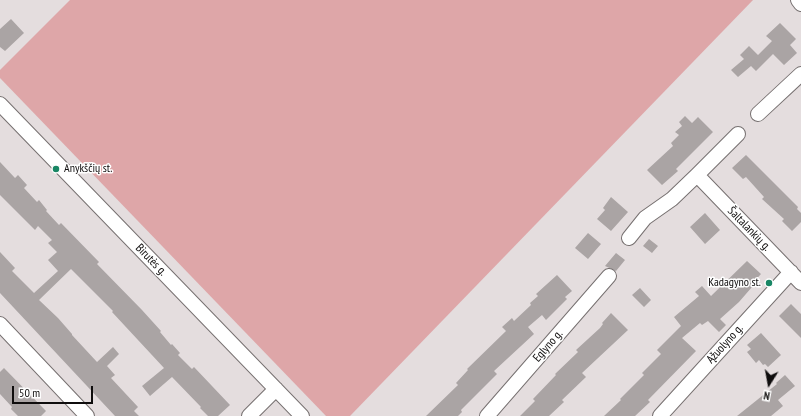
<!DOCTYPE html>
<html>
<head>
<meta charset="utf-8">
<style>
  body { margin:0 }
  #map { position:relative; width:801px; height:416px; overflow:hidden; background:#e4ddde; font-family:"PT Sans Narrow",sans-serif }
  canvas { display:block }
  .north { position:absolute; left:749px; top:364px; width:40px; height:40px; -webkit-text-stroke:3px #fff; paint-order:stroke; rotate:191deg; font-size:11px; font-weight:700; line-height:16px; text-align:center; color:#0f0d0d }
  .north::after { content:''; display:block; margin:auto; width:14px; height:18px; background:#0f0d0d; clip-path:polygon(50% 0,100% 100%,50% 72%,0 100%) }
  .scale { position:absolute; left:12px; top:386px; width:81px; height:18px; box-sizing:border-box; border:2px solid #0f0d0d; border-top:0; padding-left:5px; font-size:12px; line-height:14px; white-space:nowrap; color:#0f0d0d; -webkit-text-stroke:3px #fff; paint-order:stroke }
</style>
</head>
<body>
<div id="map">
<canvas width="801" height="416"></canvas>
<div class="north">N</div>
<div class="scale">50 m</div>
</div>
<script>
const c = document.querySelector('canvas').getContext('2d');
c.lineJoin = 'round';
function fill(path, color) {
  c.fillStyle = color;
  c.fill(path, 'evenodd');
}
function toPath(rows) {
  const path = new Path2D();
  for (const r of rows) {
    path.moveTo(r[0], r[1]);
    for (let i = 2; i < r.length; i += 2) path.lineTo(r[i], r[i + 1]);
  }
  return path;
}
function trace(path, color, width, dash) {
  c.strokeStyle = color;
  c.lineWidth = width;
  c.lineCap = dash ? 'butt' : 'round';
  c.setLineDash(dash || []);
  c.stroke(path);
}
function write(font, color, halo, rows, align = 'center') {
  c.font = font + ' "PT Sans Narrow",sans-serif';
  c.lineWidth = 3;
  c.setLineDash([]);
  c.textBaseline = 'middle';
  c.strokeStyle = halo;
  c.fillStyle = color;
  for (const [text, x, y, turn = 0] of rows) {
    c.save();
    c.translate(x, y);
    c.rotate((+turn || 0) * Math.PI / 180);
    c.textAlign = isNaN(turn) ? turn : align;
    if (halo) c.strokeText(text, 0, 0);
    c.fillText(text, 0, 0);
    c.restore();
  }
}
fill(toPath([
  [70,0,753,0,350,416,326,416,0,78,0,70]
]), '#dea6a8');
fill(toPath([
  [11,19,24,33,5,51,0,47,0,29],
  [780,23,796,39,790,45,797,53,784,65,773,54,756,71,751,66,738,77,731,70,744,59,740,55,749,46,758,55,772,41,766,36],
  [685,116,692,123,698,117,713,132,676,169,678,171,662,185,647,170,673,146,671,143,679,135,675,132,682,126,679,122],
  [746,155,798,207,797,209,801,213,801,222,792,231,782,221,784,219,762,199,764,197,746,177,743,179,732,168],
  [0,162,15,178,18,175,27,185,24,188,37,202,39,200,47,210,46,211,59,225,61,223,99,262,97,264,142,310,161,331,160,332,171,345,172,344,180,353,178,355,192,369,194,367,230,405,218,416,208,416,200,408,201,407,172,377,150,396,142,386,164,368,112,312,113,311,71,269,39,300,58,318,72,334,72,335,97,362,113,347,119,354,107,366,115,375,111,378,138,407,134,411,139,416,115,416,0,293,0,252,15,268,12,271,34,293,58,271,48,260,57,252,48,243,52,240,38,226,35,230,0,195],
  [611,197,628,212,611,231,597,219,605,210,603,208],
  [705,213,720,230,705,244,690,227],
  [588,233,601,244,588,259,575,248],
  [649,239,658,246,652,253,643,246],
  [616,253,625,260,616,271,605,266],
  [747,261,761,274,751,285,752,287,739,302,720,319,726,325,719,332,708,321,702,325,700,323,682,338,696,351,648,400,650,402,635,416,604,416,621,400,620,399,644,375,642,373,661,354,657,350,681,326,674,317,699,296,695,292,702,286,711,296],
  [557,275,572,291,565,297,567,299,546,320,542,315,528,327,534,334,494,371,497,374,461,410,462,412,458,416,426,416,458,385,456,383,468,370,467,369,506,331,502,327,512,318,514,321,531,305,530,303,538,296,536,294],
  [640,288,651,300,644,307,632,295],
  [791,304,801,314,801,338,779,316],
  [611,313,628,330,582,373,586,377,562,400,564,402,549,416,520,416,535,401,533,399,556,375,555,374,578,352,576,350,600,328,603,324,602,323],
  [761,333,781,355,768,367,765,364,763,365,759,360,756,363,747,352,751,349,747,345],
  [4,368,46,411,41,416,18,416,11,409,12,407,0,394,0,372],
  [785,375,795,386,778,400,783,406,771,416,737,416,777,384,776,383]
]), '#aaa4a4');
const minor = toPath([
  [798,0,801,4],
  [0,104,302,416],
  [758,114,801,74],
  [697,175,801,283],
  [629,238,645,218,672,199,697,175,738,134],
  [0,324,87,416],
  [249,416,276,389],
  [487,416,609,276],
  [660,416,791,272]
]);
trace(minor, '#767070', 16);
trace(minor, '#fff', 14);
for (const [x, y, r, color] of [
  [56,169,4,"#188664"],
  [769,283,4,"#188664"]
]) {
  const dot = new Path2D();
  dot.arc(x, y, r, 0, 2 * Math.PI);
  c.fillStyle = color;
  c.fill(dot);
  trace(dot, '#fff', 1.5);
}
write('12px', '#0f0d0d', '#fff', [
  ["Anykščių st.",64,169],
  ["Kadagyno st.",761,283,"right"]
], 'left');
write('12px', '#0f0d0d', '#fff', [
  ["Šaltalankių g.",749,229,46],
  ["Birutės g.",151,260,46],
  ["Ąžuolyno g.",725,344,-48],
  ["Eglyno g.",548,346,-49]
]);
</script>
</body>
</html>
